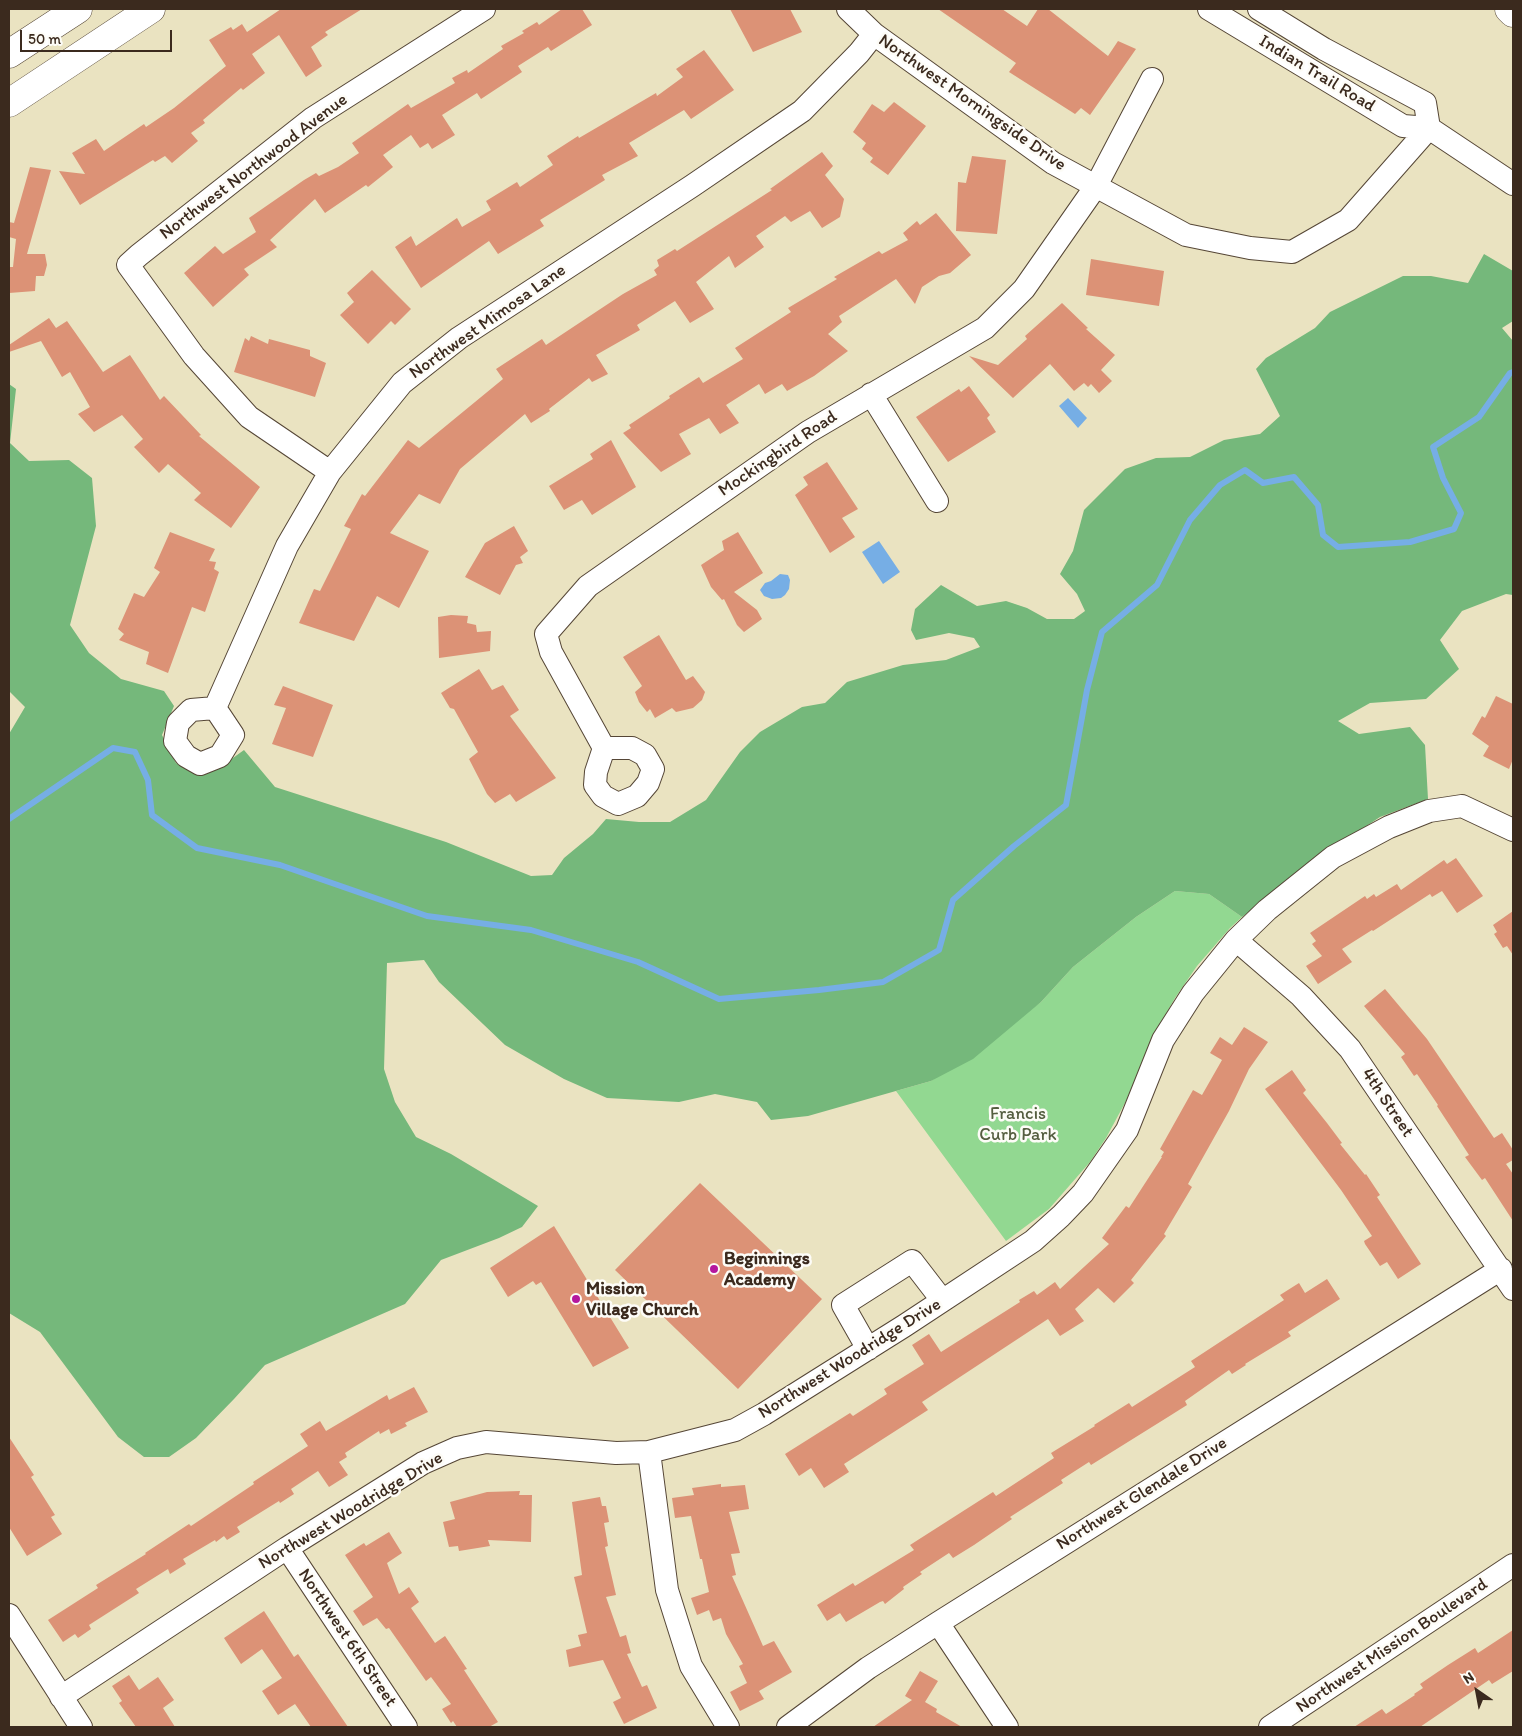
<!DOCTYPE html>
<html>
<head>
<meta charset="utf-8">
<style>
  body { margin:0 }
  #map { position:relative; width:1522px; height:1736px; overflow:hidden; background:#eae3c1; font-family:Itim,sans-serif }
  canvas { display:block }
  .frame { position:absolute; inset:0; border:10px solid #3b2a1e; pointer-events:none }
  .north { position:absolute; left:1452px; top:1666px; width:50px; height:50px; -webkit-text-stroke:4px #fdfcf7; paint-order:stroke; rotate:327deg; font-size:14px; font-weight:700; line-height:20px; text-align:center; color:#3b2a1e }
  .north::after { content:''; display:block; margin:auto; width:18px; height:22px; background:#3b2a1e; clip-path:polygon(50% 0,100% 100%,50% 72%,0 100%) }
  .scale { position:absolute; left:20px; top:30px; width:152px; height:22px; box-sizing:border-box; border:2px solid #3b2a1e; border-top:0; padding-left:6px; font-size:15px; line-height:18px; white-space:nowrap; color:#3b2a1e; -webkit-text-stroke:4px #fdfcf7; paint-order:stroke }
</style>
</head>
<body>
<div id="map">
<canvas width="1522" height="1736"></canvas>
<div class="frame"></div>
<div class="north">N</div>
<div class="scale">50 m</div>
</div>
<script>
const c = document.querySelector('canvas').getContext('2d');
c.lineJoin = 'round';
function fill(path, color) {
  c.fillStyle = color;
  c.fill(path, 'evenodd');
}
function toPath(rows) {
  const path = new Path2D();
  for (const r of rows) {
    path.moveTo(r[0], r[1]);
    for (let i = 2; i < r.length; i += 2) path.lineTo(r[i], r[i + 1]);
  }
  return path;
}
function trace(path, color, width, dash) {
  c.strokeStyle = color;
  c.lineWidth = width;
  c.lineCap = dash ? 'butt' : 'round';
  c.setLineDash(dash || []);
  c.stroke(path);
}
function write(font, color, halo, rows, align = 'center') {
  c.font = font + ' Itim,sans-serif';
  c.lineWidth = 5;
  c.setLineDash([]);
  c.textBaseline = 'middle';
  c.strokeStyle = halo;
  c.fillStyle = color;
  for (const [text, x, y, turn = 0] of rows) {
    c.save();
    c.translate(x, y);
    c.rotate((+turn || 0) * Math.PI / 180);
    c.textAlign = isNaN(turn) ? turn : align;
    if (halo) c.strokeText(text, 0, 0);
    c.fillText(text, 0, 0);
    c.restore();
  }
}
fill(toPath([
  [1175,891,1209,894,1242,917,1230,928,1197,966,1175,998,1155,1033,1126,1101,1106,1138,1090,1162,1049,1209,1006,1241,896,1091,931,1081,1041,1002,1073,967,1136,917]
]), '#92d891');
fill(toPath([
  [1484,254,1513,271,1513,321,1502,328,1513,341,1513,595,1506,594,1462,611,1440,640,1459,669,1426,699,1370,703,1338,721,1359,734,1410,727,1425,745,1428,799,1380,817,1332,849,1242,917,1209,894,1175,891,1136,917,1073,967,1041,1002,973,1059,931,1081,808,1116,771,1120,757,1102,715,1094,679,1102,607,1098,564,1079,505,1045,439,982,424,960,387,963,384,1069,395,1102,416,1137,451,1154,538,1206,522,1227,499,1238,441,1260,405,1304,265,1365,234,1399,196,1438,169,1457,144,1457,118,1437,40,1332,9,1313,9,734,25,707,9,691,9,384,16,389,10,443,29,461,69,460,92,478,96,526,70,625,89,653,121,679,164,691,174,706,162,735,176,763,197,774,226,763,244,750,275,787,446,842,531,876,552,875,564,858,593,834,606,819,639,822,670,822,706,800,740,752,760,732,802,707,825,703,847,682,903,665,946,660,980,647,974,638,949,633,916,640,911,630,915,609,941,585,977,606,1006,601,1027,608,1047,619,1074,619,1085,611,1077,594,1060,574,1073,551,1084,510,1125,469,1156,458,1190,457,1224,440,1260,434,1280,416,1256,369,1266,358,1315,328,1330,312,1403,276,1431,276,1468,283]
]), '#75b87b');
fill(toPath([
  [1068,398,1087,418,1078,428,1059,406],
  [879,541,900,572,883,584,862,552],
  [780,574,788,575,790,580,789,589,785,595,781,598,772,599,764,596,760,590,765,583,771,581]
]), '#76aee5');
trace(toPath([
  [9,819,113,748,135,752,148,780,152,815,197,848,280,865,427,916,531,930,638,962,719,999,819,990,883,982,939,950,953,900,1014,846,1066,805,1087,690,1102,632,1157,585,1190,520,1220,485,1245,470,1263,483,1294,477,1318,505,1323,535,1338,547,1410,542,1454,529,1461,513,1443,478,1433,447,1479,417,1510,373,1513,372]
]), '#76aee5', 6);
fill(toPath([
  [281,9,362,9,325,32,328,35,311,47,322,66,306,77,279,35,252,54,265,73,243,90,241,88,203,120,205,123,191,133,198,141,172,163,165,156,155,162,153,160,80,205,59,171,85,174,72,153,96,139,104,151,144,124,146,127,174,108,226,66,209,40,231,27,233,30,242,24,247,32],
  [562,9,582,9,592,25,551,51,548,47,518,66,522,72,481,99,477,93,442,115,455,135,432,149,428,143,420,148,411,135,383,155,393,167,368,187,366,185,325,213,315,199,270,240,277,247,244,269,249,275,213,307,184,273,215,246,223,254,256,232,249,218,304,180,316,173,319,176,338,167,359,153,352,143,408,104,411,108,455,83,452,78,467,70,468,73,503,49,501,46,524,33,522,31,537,22,539,25],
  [730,9,790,9,802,32,753,52],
  [938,9,1002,9,1027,26,1038,9,1048,9,1108,56,1118,41,1136,49,1090,115,1081,108,1075,114,1009,72,1016,63],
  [704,50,734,90,691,119,684,110,629,143,638,156,602,175,605,180,540,220,544,226,498,254,489,241,421,288,395,247,411,236,416,246,457,218,462,227,491,210,486,201,517,182,520,187,553,165,547,156,578,136,579,138,656,93,657,96,683,77,676,69],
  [894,102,926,126,888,175,870,162,873,158,862,149,866,143,853,132,872,104,884,112],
  [822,152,833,166,825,175,844,199,840,217,822,228,810,211,791,222,785,216,756,236,764,247,735,268,729,256,696,282,714,309,690,323,675,301,637,325,640,330,596,355,608,374,592,382,589,378,549,409,550,411,531,423,525,414,460,469,440,504,419,494,390,533,429,551,399,608,377,596,354,641,299,623,314,589,320,591,351,529,344,526,362,494,365,496,408,440,419,448,503,379,496,369,542,339,546,345,623,294,657,275,654,270,659,266,657,260,675,249,677,251,772,190,770,189],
  [972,156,1006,160,997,234,956,231,958,182,966,183],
  [30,167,51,170,27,254,45,254,47,265,44,276,36,276,35,291,9,293,9,267,13,267,16,239,9,237,9,222,14,223],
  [936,213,971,255,950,273,939,276,922,287,915,304,896,279,839,316,842,322,828,334,848,351,814,376,787,391,782,384,765,394,759,384,726,405,739,423,720,434,709,418,679,434,691,454,661,472,623,433,631,428,629,425,670,398,669,396,699,377,703,383,743,359,735,348,791,312,788,308,837,279,834,277,879,251,882,254,908,240,903,233,917,221,920,225],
  [1091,259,1164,271,1159,306,1086,295],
  [372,270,411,309,395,325,391,321,368,344,340,315,354,302,347,293],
  [1062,303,1088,328,1086,329,1115,355,1101,370,1112,381,1099,393,1091,384,1088,387,1084,383,1074,391,1050,364,1013,398,969,356,998,365,1027,339,1025,336],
  [49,318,56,328,67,321,103,372,130,355,160,400,164,396,201,435,199,436,260,487,231,528,194,500,201,493,168,464,159,473,134,447,143,439,122,415,94,432,78,414,90,407,70,372,62,377,41,341,9,352,9,345],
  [251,336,268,344,269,339,310,350,310,356,326,363,315,397,234,372,245,338,249,341],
  [969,386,990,415,987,418,996,432,948,462,916,417,959,389,961,392],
  [611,440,636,487,592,515,582,500,564,510,549,486,593,459,590,454],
  [827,462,858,509,842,518,855,537,830,553,795,495,808,485,803,477],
  [514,526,528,551,520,557,523,563,516,565,500,595,465,577,485,543],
  [170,532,215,549,209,561,216,562,214,569,219,572,205,612,192,607,168,673,146,664,149,652,119,640,124,634,118,629,134,593,144,597,160,572,154,568],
  [738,532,763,573,734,592,757,610,762,619,744,632,737,625,724,599,722,600,711,587,701,565,724,550,722,541],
  [451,615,468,616,467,623,476,625,477,632,491,631,490,651,439,658,438,617],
  [659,635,686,680,693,676,705,692,702,700,693,708,676,712,672,708,655,718,650,709,647,712,639,702,635,692,642,686,623,657],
  [479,669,492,690,503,685,519,710,510,716,556,778,516,802,510,794,495,803,487,794,469,759,478,752,454,709,450,708,441,693],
  [283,686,333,705,313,757,272,744,286,708,274,705],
  [1496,696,1513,704,1513,759,1509,769,1483,756,1489,746,1472,734,1482,716,1485,718],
  [1456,858,1483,896,1457,913,1442,891,1432,897,1430,894,1373,931,1372,930,1342,949,1352,962,1318,984,1306,966,1322,956,1312,944,1316,941,1310,933,1365,896,1367,899,1374,894,1376,897,1397,884,1401,890,1444,860,1447,864],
  [1513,911,1513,955,1507,946,1503,948,1494,934,1497,932,1493,925],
  [1385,989,1427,1039,1494,1138,1502,1133,1513,1150,1513,1160,1506,1164,1513,1174,1513,1221,1485,1178,1482,1180,1465,1157,1469,1155,1437,1106,1438,1105,1417,1074,1414,1076,1401,1057,1405,1054,1364,1006],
  [1244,1027,1268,1042,1249,1069,1229,1111,1188,1184,1192,1187,1164,1234,1166,1236,1131,1280,1134,1283,1114,1303,1098,1288,1075,1309,1084,1321,1060,1336,1048,1319,922,1402,928,1410,844,1464,849,1472,824,1488,811,1468,799,1476,785,1454,850,1413,853,1416,887,1394,884,1389,924,1364,912,1345,929,1334,941,1352,1020,1302,1019,1300,1034,1291,1037,1295,1055,1282,1060,1289,1109,1244,1102,1238,1126,1206,1129,1208,1162,1157,1161,1157,1164,1152,1160,1149,1193,1090,1202,1095,1222,1060,1210,1053,1220,1037,1232,1045],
  [1292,1070,1306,1090,1303,1093,1327,1123,1342,1143,1340,1144,1365,1175,1366,1174,1380,1195,1377,1197,1421,1264,1398,1279,1387,1262,1380,1266,1365,1244,1364,1241,1372,1236,1341,1190,1265,1089],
  [700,1183,822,1299,738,1389,615,1270],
  [554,1226,629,1348,593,1367,541,1282,536,1285,533,1281,508,1297,490,1268],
  [1327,1279,1340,1299,1288,1332,1291,1336,1245,1364,1246,1365,1232,1374,1229,1370,1185,1401,1187,1405,1168,1417,1091,1465,1089,1462,1061,1480,1063,1483,1010,1517,1012,1519,974,1545,953,1558,949,1553,920,1572,922,1574,903,1587,904,1589,885,1604,883,1601,880,1602,846,1622,840,1613,827,1621,817,1605,853,1583,855,1586,914,1550,910,1545,993,1492,996,1496,1054,1458,1051,1453,1095,1426,1094,1425,1129,1403,1132,1407,1195,1367,1191,1361,1284,1300,1280,1295,1299,1283,1305,1293],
  [414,1387,428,1412,405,1423,407,1426,391,1434,389,1429,380,1434,379,1431,345,1453,347,1457,339,1462,348,1475,329,1487,318,1471,291,1489,294,1494,280,1503,279,1501,237,1527,240,1532,227,1540,224,1536,216,1542,215,1540,183,1559,186,1564,170,1574,168,1569,136,1589,139,1593,89,1625,91,1629,78,1638,75,1634,63,1642,48,1620,98,1588,96,1585,146,1554,145,1553,189,1524,191,1526,254,1484,253,1482,308,1446,300,1434,320,1421,326,1431,387,1395,389,1400],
  [9,1437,34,1475,31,1477,55,1515,51,1517,62,1534,27,1556,9,1527],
  [721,1484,721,1487,745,1485,749,1509,729,1512,740,1553,731,1554,736,1575,732,1576,763,1646,774,1641,792,1672,759,1691,764,1699,740,1711,730,1692,747,1683,739,1666,743,1664,726,1634,721,1618,713,1621,709,1610,697,1615,691,1598,709,1592,702,1559,700,1559,691,1516,675,1518,672,1498,694,1495,692,1488],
  [520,1491,519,1495,532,1495,531,1542,488,1540,490,1546,459,1551,458,1546,449,1547,443,1522,455,1519,450,1502,487,1492],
  [600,1497,602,1506,606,1506,609,1522,604,1523,608,1546,605,1547,616,1595,606,1597,620,1637,626,1635,631,1653,627,1654,642,1687,647,1685,657,1708,624,1724,613,1702,621,1698,603,1660,569,1667,566,1650,581,1646,578,1635,587,1633,574,1577,582,1575,572,1502],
  [389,1532,402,1553,387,1563,399,1594,409,1587,419,1602,411,1608,435,1643,445,1636,467,1669,464,1670,498,1722,489,1727,457,1727,453,1721,451,1723,442,1709,451,1704,431,1677,426,1681,389,1628,386,1629,377,1618,363,1626,353,1611,373,1597,345,1555,364,1543,366,1546],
  [264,1611,294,1657,298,1654,348,1727,311,1727,295,1704,278,1715,262,1691,282,1678,262,1649,241,1664,224,1638],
  [1513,1630,1513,1671,1492,1684,1489,1680,1420,1727,1354,1727,1382,1709,1386,1714,1415,1695,1414,1694,1423,1688,1420,1684,1448,1665,1475,1648,1478,1653],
  [920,1671,938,1681,925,1702,937,1709,936,1712,962,1727,873,1727,912,1700,905,1696],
  [129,1675,139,1690,158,1677,174,1700,163,1708,175,1727,136,1727,119,1703,122,1701,112,1686]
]), '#dc9276');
const minor = toPath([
  [848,9,874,34,1053,163,1186,235,1250,248,1292,252,1348,220,1429,128],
  [1209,9,1403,126,1429,128,1513,184],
  [1259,9,1324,49,1425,103,1429,128],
  [871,394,937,501],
  [330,472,249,417,194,356,128,265,139,255,313,118,484,9],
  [215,708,191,710,178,723,175,741,186,756,200,764,220,756,233,735,215,708,287,546,330,472,402,383,459,338,692,186,802,111,859,53,874,34],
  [604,748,551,652,546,634,588,586,808,432,985,328,1024,289,1096,186,1152,79],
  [604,748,632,748,645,755,653,769,648,783,637,796,618,804,603,796,595,785,596,772,604,748],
  [1236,940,1301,996,1350,1049,1513,1289],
  [868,1349,843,1305,912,1261,942,1300],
  [649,1452,667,1590,691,1666,728,1727],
  [287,1548,406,1727],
  [9,1615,81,1727],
  [938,1623,1007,1727],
  [61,1697,287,1548,423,1463,457,1448,486,1442,616,1453,649,1452,735,1430,764,1414,904,1326,1033,1241,1061,1216,1083,1193,1127,1130,1163,1040,1193,993,1236,940,1267,910,1333,857,1389,827,1429,811,1462,806,1513,830],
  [788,1727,868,1668,938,1623,1501,1269],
  [1270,1727,1513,1565]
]);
const highway = toPath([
  [1509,9,1513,13],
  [9,54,78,9],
  [9,103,151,9]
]);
trace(minor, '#554636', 24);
trace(highway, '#554636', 29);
trace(minor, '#fff', 22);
trace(highway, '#fff', 28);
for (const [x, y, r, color] of [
  [714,1269,5,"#b5179e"],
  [576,1299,5,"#b5179e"]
]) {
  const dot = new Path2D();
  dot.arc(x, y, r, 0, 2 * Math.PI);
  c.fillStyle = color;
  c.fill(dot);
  trace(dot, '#fdfcf7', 2);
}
write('18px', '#3b2a1e', '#fdfcf7', [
  ["Indian Trail Road",1317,74,31],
  ["Northwest Morningside Drive",972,103,35],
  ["Northwest Northwood Avenue",254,167,-37],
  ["Northwest Mimosa Lane",488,322,-35],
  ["Mockingbird Road",778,454,-34],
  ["4th Street",1387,1103,56],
  ["Northwest Woodridge Drive",850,1359,-32],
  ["Northwest Glendale Drive",1142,1494,-32],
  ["Northwest Woodridge Drive",351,1511,-31],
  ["Northwest 6th Street",347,1638,56],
  ["Northwest Mission Boulevard",1392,1646,-34]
]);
write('18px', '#555e40', '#fdfcf7', [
  ["Francis",1018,1114],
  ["Curb Park",1018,1135]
]);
write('bold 18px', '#3b2a1e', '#fdfcf7', [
  ["Beginnings",724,1259],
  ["Academy",724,1280],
  ["Mission",586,1289],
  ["Village Church",586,1310]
], 'left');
</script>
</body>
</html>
